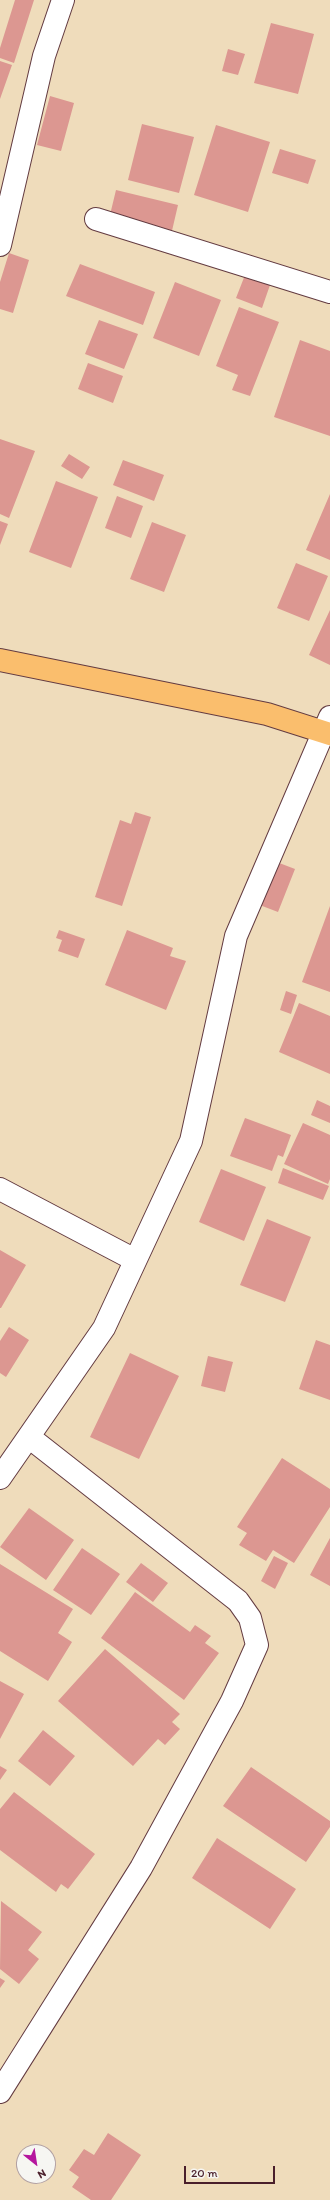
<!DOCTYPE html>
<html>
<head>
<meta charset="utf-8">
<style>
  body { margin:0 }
  #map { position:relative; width:330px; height:2200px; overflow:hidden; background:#efdcbb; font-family:Itim,sans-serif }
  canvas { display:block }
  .north { position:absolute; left:16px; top:2144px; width:40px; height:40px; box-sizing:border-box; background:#f6f6f2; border:1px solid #b1a0a2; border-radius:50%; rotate:150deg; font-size:11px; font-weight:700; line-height:16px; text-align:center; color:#4a1f2b }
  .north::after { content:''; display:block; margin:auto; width:14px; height:18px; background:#b5179e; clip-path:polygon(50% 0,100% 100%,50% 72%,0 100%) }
  .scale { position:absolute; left:184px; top:2166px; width:91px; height:18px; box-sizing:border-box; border:2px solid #4a1f2b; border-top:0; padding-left:5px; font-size:12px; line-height:14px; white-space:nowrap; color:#4a1f2b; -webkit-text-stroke:3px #f6f6f2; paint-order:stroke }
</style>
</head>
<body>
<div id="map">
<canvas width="330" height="2200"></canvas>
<div class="north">N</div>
<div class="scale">20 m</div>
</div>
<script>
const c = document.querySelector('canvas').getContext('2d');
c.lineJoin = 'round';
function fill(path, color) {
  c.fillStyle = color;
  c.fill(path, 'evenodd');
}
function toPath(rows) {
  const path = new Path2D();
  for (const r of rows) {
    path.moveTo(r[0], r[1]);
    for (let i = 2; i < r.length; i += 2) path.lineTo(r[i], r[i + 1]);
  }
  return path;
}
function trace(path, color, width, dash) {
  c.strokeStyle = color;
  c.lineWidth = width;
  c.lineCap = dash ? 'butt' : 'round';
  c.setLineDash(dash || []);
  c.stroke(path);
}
fill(toPath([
  [15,0,34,0,14,63,0,58,0,48],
  [271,23,314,34,298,94,254,83],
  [228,49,245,54,238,75,222,71],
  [0,61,12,65,0,99],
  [50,96,74,103,61,151,37,145],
  [142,124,194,137,179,193,128,180],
  [216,125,270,142,248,212,194,195],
  [280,149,316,160,308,184,272,173],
  [116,190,178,205,171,235,109,219],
  [9,253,29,260,13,313,0,309,0,282],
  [80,264,155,292,143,325,66,296],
  [245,275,270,285,262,308,236,298],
  [175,282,221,300,199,356,153,338],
  [239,307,279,322,250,396,232,390,238,375,216,366],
  [99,320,138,334,124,369,85,354],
  [300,340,330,351,330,436,274,417],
  [88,363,123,376,113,403,78,389],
  [0,439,35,451,9,518,0,514],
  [69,454,90,467,82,479,61,466],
  [123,460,164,475,154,501,113,485],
  [56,481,98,497,71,568,29,552],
  [330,494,330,560,306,550],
  [117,496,143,506,131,538,105,528],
  [0,521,8,524,0,545],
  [152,522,186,535,164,592,130,579],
  [296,563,328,576,309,621,277,608],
  [330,610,330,665,309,655],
  [135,812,151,817,122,906,95,897,120,820,131,824],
  [274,861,295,869,278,912,257,904],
  [330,906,330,992,302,982],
  [59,930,85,939,78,958,58,951,62,940,56,938],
  [127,930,173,948,170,956,186,961,166,1010,105,985],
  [286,991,297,995,291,1014,280,1010],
  [299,1003,330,1016,330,1074,279,1052],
  [317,1100,330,1106,330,1123,311,1115],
  [245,1118,291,1135,283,1157,278,1155,272,1171,230,1156],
  [303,1123,330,1135,330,1179,328,1184,284,1164],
  [283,1168,329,1186,323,1200,278,1183],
  [221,1169,266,1187,244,1241,199,1222],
  [267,1219,311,1237,285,1302,240,1285],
  [0,1250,26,1265,1,1308,0,1308],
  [9,1327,29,1340,6,1377,0,1373,0,1341],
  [316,1340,330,1345,330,1400,299,1389],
  [130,1353,179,1376,139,1459,90,1437],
  [208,1356,233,1362,225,1392,201,1386],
  [282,1458,330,1489,330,1507,294,1563,273,1550,266,1561,239,1545,247,1533,237,1527],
  [29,1508,74,1540,46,1580,0,1547],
  [330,1538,330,1586,310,1575],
  [82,1548,120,1574,91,1615,53,1590],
  [274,1556,288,1563,275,1589,261,1581],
  [141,1563,168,1583,153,1602,126,1582],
  [0,1564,73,1609,58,1633,72,1642,48,1681,0,1651],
  [135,1592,190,1632,195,1625,211,1636,205,1643,219,1653,184,1700,101,1638],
  [105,1649,180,1714,172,1722,180,1729,165,1745,158,1739,133,1766,58,1701],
  [0,1681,24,1694,0,1739],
  [43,1730,75,1756,50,1786,18,1761],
  [0,1766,7,1770,0,1780],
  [251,1767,330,1821,330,1827,306,1862,223,1806],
  [14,1792,95,1854,68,1889,61,1884,56,1892,0,1850,0,1809],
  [217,1838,296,1889,270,1929,192,1878],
  [1,1901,42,1932,28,1950,39,1959,19,1984,0,1969],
  [0,1978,5,1981,0,1988],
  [108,2133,141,2155,111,2200,91,2200,72,2187,79,2177,69,2170,84,2149,94,2155]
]), '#dc9791');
const minor = toPath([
  [96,219,330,292],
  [0,245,44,56,63,0],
  [0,1189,135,1260],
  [0,1478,104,1328,191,1141,236,936,330,717],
  [0,2092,141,1868,232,1701,257,1645,250,1618,238,1601,29,1437]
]);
const major = toPath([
  [0,660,267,714,330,734]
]);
trace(minor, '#633b41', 24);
trace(major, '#633b41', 24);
trace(minor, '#fff', 22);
trace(major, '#fabe6d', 22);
</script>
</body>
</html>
